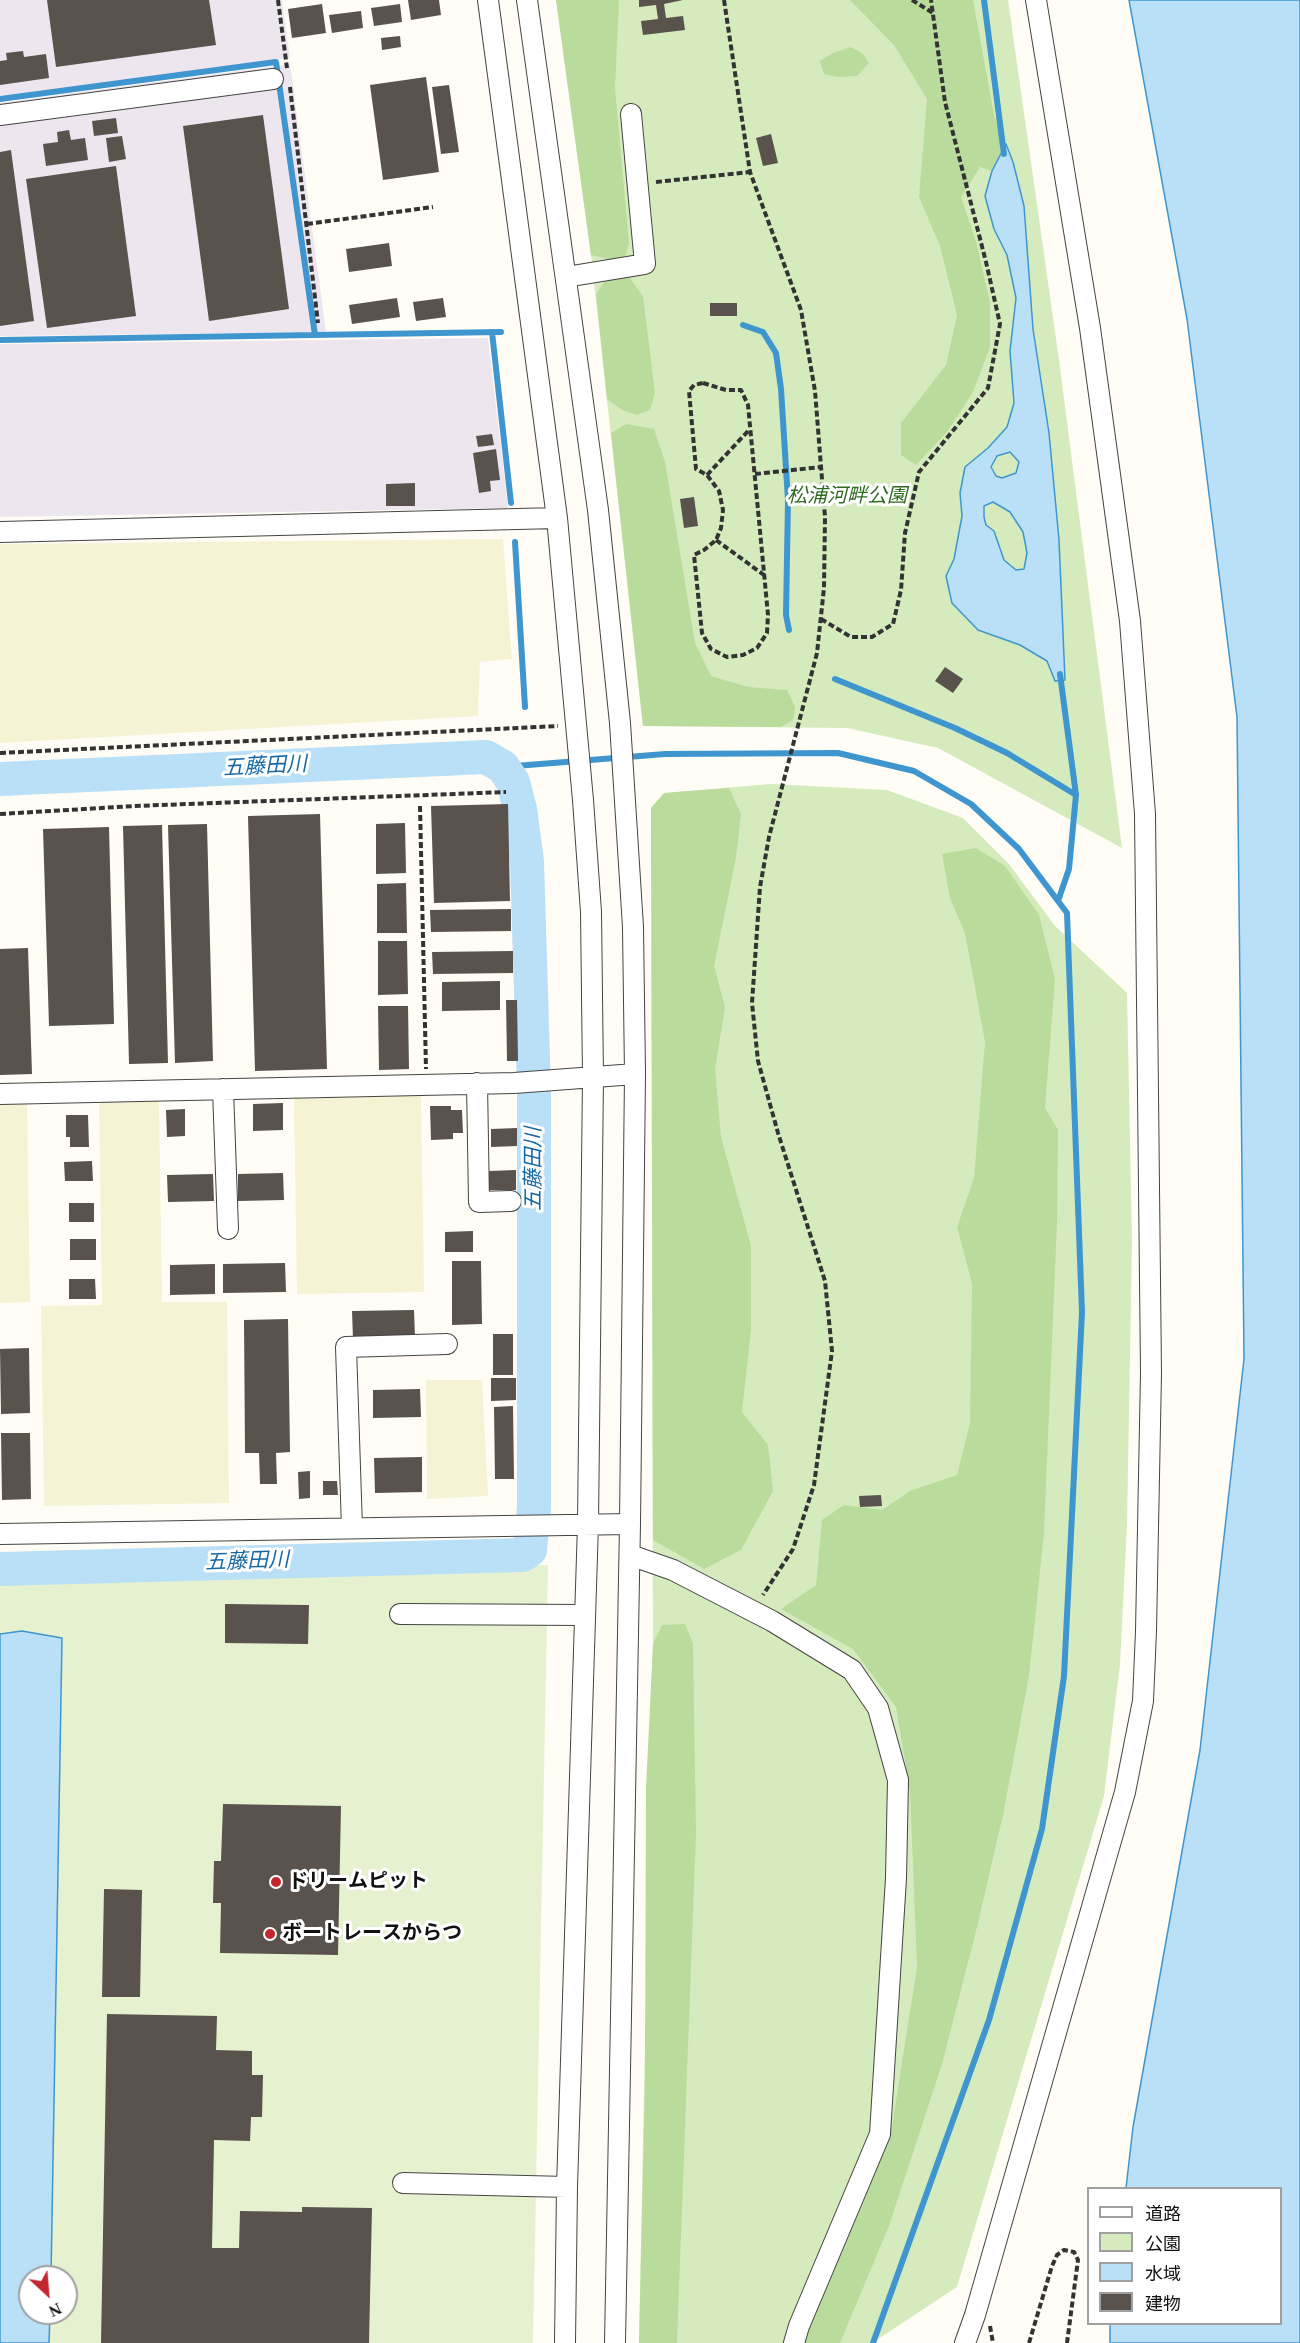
<!DOCTYPE html>
<html>
<head>
<meta charset="utf-8">
<style>
  body { margin:0 }
  #map { position:relative; width:1300px; height:2343px; overflow:hidden; background:#fffdf5; font-family:"Times New Roman","Noto Sans JP",serif }
  canvas { display:block }
  .legend { position:absolute; left:1087px; top:2187px; width:195px; height:138px; box-sizing:border-box; background:#fff; border:2px solid #a0a0a0; margin:0; padding:8px 10px; list-style:none; font-size:18px; color:#111 }
  .legend li { display:flex; align-items:center; gap:12px; height:30px }
  .legend b { width:30px; border:2px solid #a0a0a0 }
  .north { position:absolute; left:18px; top:2265px; width:60px; height:60px; box-sizing:border-box; background:#fff; border:2px solid #a0a0a0; border-radius:50%; rotate:154deg; font-size:16px; font-weight:700; line-height:24px; text-align:center; color:#111 }
  .north::after { content:''; display:block; margin:auto; width:21px; height:27px; background:#c4262e; clip-path:polygon(50% 0,100% 100%,50% 72%,0 100%) }
</style>
</head>
<body>
<div id="map">
<canvas width="1300" height="2343"></canvas>
<ul class="legend">
<li><b style="height:8px;background:#fff"></b>道路</li>
<li><b style="height:16px;background:#d5ebbd"></b>公園</li>
<li><b style="height:16px;background:#b9e0f7"></b>水域</li>
<li><b style="height:16px;background:#5a524d"></b>建物</li>
</ul>
<div class="north">N</div>
</div>
<script>
const c = document.querySelector('canvas').getContext('2d');
c.lineJoin = 'round';
function fill(path, color) {
  c.fillStyle = color;
  c.fill(path, 'evenodd');
}
function toPath(rows) {
  const path = new Path2D();
  for (const r of rows) {
    path.moveTo(r[0], r[1]);
    for (let i = 2; i < r.length; i += 2) path.lineTo(r[i], r[i + 1]);
  }
  return path;
}
function trace(path, color, width, dash) {
  c.strokeStyle = color;
  c.lineWidth = width;
  c.lineCap = dash ? 'butt' : 'round';
  c.setLineDash(dash || []);
  c.stroke(path);
}
function write(font, color, halo, rows, align = 'center') {
  c.font = font + ' "Times New Roman","Noto Sans JP",serif';
  c.lineWidth = 6;
  c.setLineDash([]);
  c.textBaseline = 'middle';
  c.strokeStyle = halo;
  c.fillStyle = color;
  for (const [text, x, y, turn = 0] of rows) {
    c.save();
    c.translate(x, y);
    c.rotate((+turn || 0) * Math.PI / 180);
    c.textAlign = isNaN(turn) ? turn : align;
    if (halo) c.strokeText(text, 0, 0);
    c.fillText(text, 0, 0);
    c.restore();
  }
}
fill(toPath([
  [0,0,282,0,290,58,0,96],
  [290,64,326,332,0,336,0,103],
  [488,338,508,508,0,517,0,344]
]), '#eee6ef');
fill(toPath([
  [503,539,512,659,480,662,478,716,0,743,0,544],
  [421,1093,424,1292,297,1294,294,1096],
  [159,1100,162,1302,227,1302,229,1503,44,1506,41,1306,102,1305,99,1101],
  [27,1101,30,1302,0,1303,0,1102],
  [426,1380,482,1380,488,1496,427,1499]
]), '#f6f3d4');
fill(toPath([
  [556,0,1008,0,1059,360,1122,848,938,748,847,728,643,726,591,255],
  [771,784,887,790,963,818,1009,864,1055,926,1127,993,1132,1241,1127,1525,1120,1664,1104,1796,957,2287,872,2343,639,2343,653,1644,651,808,664,793]
]), '#d5ebbd');
fill(toPath([
  [556,0,619,0,615,89,629,243,626,255,616,261,591,255],
  [850,0,973,0,994,115,1006,144,992,171,980,167,961,197,976,241,990,302,990,347,973,392,947,432,916,465,901,455,901,423,946,365,957,315,940,246,919,197,927,99,894,45],
  [851,47,863,54,869,63,857,76,838,77,824,74,820,61,833,53],
  [628,276,643,296,655,393,650,410,637,415,622,410,607,399,596,294,606,279],
  [626,424,654,429,665,462,695,643,711,676,748,687,787,690,795,707,793,720,781,727,643,726,611,433],
  [729,788,741,814,736,858,714,966,725,1007,715,1069,721,1137,751,1246,751,1330,742,1412,768,1445,773,1491,741,1550,704,1569,653,1540,651,808,664,793],
  [976,848,1005,866,1039,915,1055,979,1045,1108,1058,1130,1057,1223,1044,1533,1029,1676,1003,1815,977,1927,942,2064,889,2226,840,2343,802,2343,807,2327,863,2203,892,2126,917,1967,910,1791,896,1707,853,1649,781,1609,816,1585,822,1520,844,1505,882,1510,910,1491,957,1475,970,1423,972,1284,957,1227,974,1178,985,1042,965,933,950,898,942,854],
  [685,1624,693,1644,696,1833,677,2343,639,2343,645,2079,646,1788,653,1644,662,1625]
]), '#b9dc9c');
fill(toPath([
  [548,1565,533,2343,0,2343,0,1577],
  [30,2277,66,2277,66,2313,30,2313]
]), '#e6f2cf');
const water = toPath([
  [1129,0,1300,0,1300,2343,1110,2343,1110,2324,1280,2324,1280,2188,1126,2188,1133,2127,1200,1750,1244,1359,1237,717,1187,319,1129,0],
  [1006,144,1013,162,1024,206,1033,329,1049,433,1059,540,1065,680,1055,681,1047,661,1020,645,978,630,952,603,946,576,954,559,962,516,960,493,965,467,988,448,1007,427,1014,403,1010,351,1016,298,1007,255,994,229,985,196,992,171,1006,144],
  [1010,452,1019,462,1016,473,1002,478,996,476,991,467,997,456,1010,452],
  [993,502,1010,512,1023,532,1027,553,1024,569,1016,570,1004,560,994,531,986,525,984,517,984,506,993,502],
  [22,1631,62,1638,51,2277,30,2277,30,2313,50,2313,49,2343,0,2343,0,1634,22,1631]
]);
fill(water, '#b9e0f7');
trace(water, '#3f96cf', 1.5);
trace(toPath([
  [984,0,1004,154],
  [0,99,276,62,315,335],
  [743,325,763,332,776,353,781,389,788,500,786,615,789,630],
  [492,332,511,503],
  [0,340,501,332],
  [515,542,525,707],
  [835,679,955,728,1007,753,1076,795],
  [503,767,665,754,838,753,914,771,971,804,1019,849,1067,913,1082,1312,1064,1676,1042,1829,989,2020,873,2343],
  [1058,901,1069,869,1076,795,1060,674]
]), '#3f96cf', 6);
trace(toPath([
  [0,779,486,757,503,767,513,782,520,809,527,862,534,1090,534,1508,530,1550,523,1555,0,1569]
]), '#b9e0f7', 34);
fill(toPath([
  [47,0,209,0,216,45,56,67],
  [408,0,439,0,441,15,411,20],
  [639,0,683,0,664,4,666,18,683,16,685,30,643,35,641,21,658,19,656,5,639,7],
  [322,4,326,33,292,38,288,9],
  [400,4,402,22,374,26,371,8],
  [361,11,363,28,332,33,329,15],
  [400,36,401,47,382,50,381,38],
  [23,51,24,57,46,54,49,78,0,85,0,61,7,60,6,53],
  [426,77,439,172,383,180,370,85],
  [449,85,459,152,441,154,432,87],
  [263,115,289,309,209,321,183,126],
  [116,118,118,133,94,136,92,121],
  [69,130,71,140,85,138,88,160,46,166,43,144,58,142,57,132],
  [771,134,778,163,763,166,756,138],
  [122,136,126,159,109,162,106,138],
  [11,150,34,321,0,326,0,152],
  [116,166,136,316,47,328,26,179],
  [389,243,392,266,349,272,346,249],
  [397,298,400,317,352,324,349,305],
  [443,298,446,317,416,321,413,302],
  [710,303,737,303,737,316,710,316],
  [492,434,494,445,478,447,476,436],
  [496,449,500,480,490,481,491,491,479,493,473,453],
  [415,483,415,506,386,506,386,484],
  [694,497,698,526,684,528,680,499],
  [945,667,963,679,953,693,935,681],
  [508,804,510,901,434,903,431,806],
  [320,814,327,1069,255,1071,248,816],
  [405,823,406,873,376,874,376,824],
  [207,824,213,1061,175,1063,168,825],
  [162,825,168,1063,129,1064,123,826],
  [109,827,114,1024,49,1026,43,829],
  [406,883,407,933,377,933,377,884],
  [511,909,511,931,431,932,430,910],
  [378,941,407,941,408,994,378,995],
  [28,948,32,1074,0,1075,0,949],
  [513,951,513,973,433,974,432,952],
  [500,981,500,1010,442,1011,442,982],
  [506,1000,517,1000,518,1061,507,1061],
  [378,1006,408,1006,409,1069,379,1070],
  [283,1103,283,1130,253,1131,253,1104],
  [430,1106,451,1106,451,1110,462,1110,463,1133,453,1133,453,1139,431,1140],
  [185,1109,185,1136,167,1137,166,1110],
  [66,1115,88,1115,89,1147,70,1147,70,1137,66,1137],
  [517,1128,517,1146,491,1147,491,1129],
  [92,1161,93,1181,65,1181,64,1162],
  [516,1170,516,1190,489,1190,489,1171],
  [283,1173,284,1200,238,1201,238,1174],
  [213,1174,214,1201,168,1202,167,1175],
  [69,1203,94,1203,94,1222,69,1222],
  [473,1231,473,1252,445,1252,445,1232],
  [70,1239,96,1239,96,1260,70,1260],
  [452,1261,481,1261,482,1324,452,1325],
  [285,1263,286,1292,223,1293,223,1264],
  [215,1264,215,1294,170,1295,170,1265],
  [69,1279,95,1279,96,1299,69,1299],
  [414,1310,415,1338,353,1339,352,1311],
  [288,1319,290,1452,276,1453,277,1484,260,1484,259,1453,245,1453,244,1320],
  [493,1334,513,1334,513,1375,493,1375],
  [29,1348,30,1413,1,1414,0,1349],
  [491,1378,516,1378,516,1400,491,1401],
  [420,1389,421,1417,373,1418,373,1390],
  [513,1406,514,1479,495,1479,494,1407],
  [1,1433,30,1433,31,1499,2,1500],
  [422,1457,422,1492,375,1493,374,1458],
  [310,1471,310,1498,299,1499,298,1472],
  [323,1481,337,1481,338,1495,323,1495],
  [881,1495,882,1506,860,1507,859,1496],
  [225,1604,309,1605,308,1644,225,1643],
  [223,1804,341,1806,338,1955,220,1953,221,1903,213,1903,214,1861,221,1861],
  [104,1889,142,1890,140,1997,102,1997],
  [107,2014,217,2016,216,2050,252,2051,252,2075,263,2075,262,2117,251,2117,250,2141,214,2140,212,2248,239,2248,240,2211,302,2212,302,2207,372,2208,369,2343,101,2343]
]), '#5a524d');
const minor = toPath([
  [488,0,557,518,583,800,591,912,593,1077,588,1524,567,2187,565,2343],
  [527,0,598,510,620,723,633,927,635,1074,630,1524,615,2343],
  [0,115,273,79],
  [566,277,645,264,631,114],
  [0,532,557,518],
  [477,1083,479,1202,511,1201],
  [223,1089,228,1229],
  [0,1094,514,1083,635,1074],
  [352,1528,346,1347,447,1344],
  [0,1534,630,1524],
  [630,1555,673,1570,772,1621,852,1670,878,1708,898,1780,896,1878,880,2134,799,2326,794,2343],
  [400,1614,585,1615],
  [403,2183,567,2187],
  [965,2343,975,2315,1125,1792,1143,1701,1146,1631,1151,1373,1145,814,1130,621,1090,328,1036,0]
]);
trace(minor, '#444', 22);
trace(toPath([
  [278,0,287,68],
  [724,0,750,172,801,310,815,391,825,517,824,588,817,653,769,837,760,887,752,1003,758,1061,778,1133,825,1281,832,1351,814,1485,793,1549,763,1595],
  [912,0,933,13],
  [290,87,318,323],
  [656,182,750,172],
  [307,224,433,207],
  [703,383,726,390,741,390,748,405,768,615,767,633,757,648,743,655,727,657,711,649,702,633,694,555,704,550,716,540,721,528,723,510,719,491,707,475,696,469,689,391,694,385,703,383],
  [755,474,821,467],
  [707,475,749,430],
  [716,540,764,575],
  [821,619,851,637,872,637,893,624,901,590,905,533,919,472,988,388,1000,324,986,262,945,102,931,0],
  [0,753,558,726],
  [420,806,426,1069],
  [0,814,135,806,506,792],
  [990,2326,993,2343],
  [1029,2343,1052,2266,1057,2255,1064,2250,1074,2252,1078,2260,1067,2343]
]), '#333', 4, [6, 3]);
trace(minor, '#fff', 20);
for (const [x, y, r, color] of [
  [276,1882,6,"#c4262e"],
  [270,1934,6,"#c4262e"]
]) {
  const dot = new Path2D();
  dot.arc(x, y, r, 0, 2 * Math.PI);
  c.fillStyle = color;
  c.fill(dot);
  trace(dot, '#fff', 2);
}
write('italic 20px', '#2f6b1f', '#fff', [
  ["松浦河畔公園",847,497]
]);
write('bold 20px', '#111', '#fff', [
  ["ドリームピット",288,1882],
  ["ボートレースからつ",282,1934]
], 'left');
write('italic 21px', '#1768a6', '#fff', [
  ["五藤田川",265,767,-3],
  ["五藤田川",534,1169,-90],
  ["五藤田川",247,1562,-2]
]);
</script>
</body>
</html>
